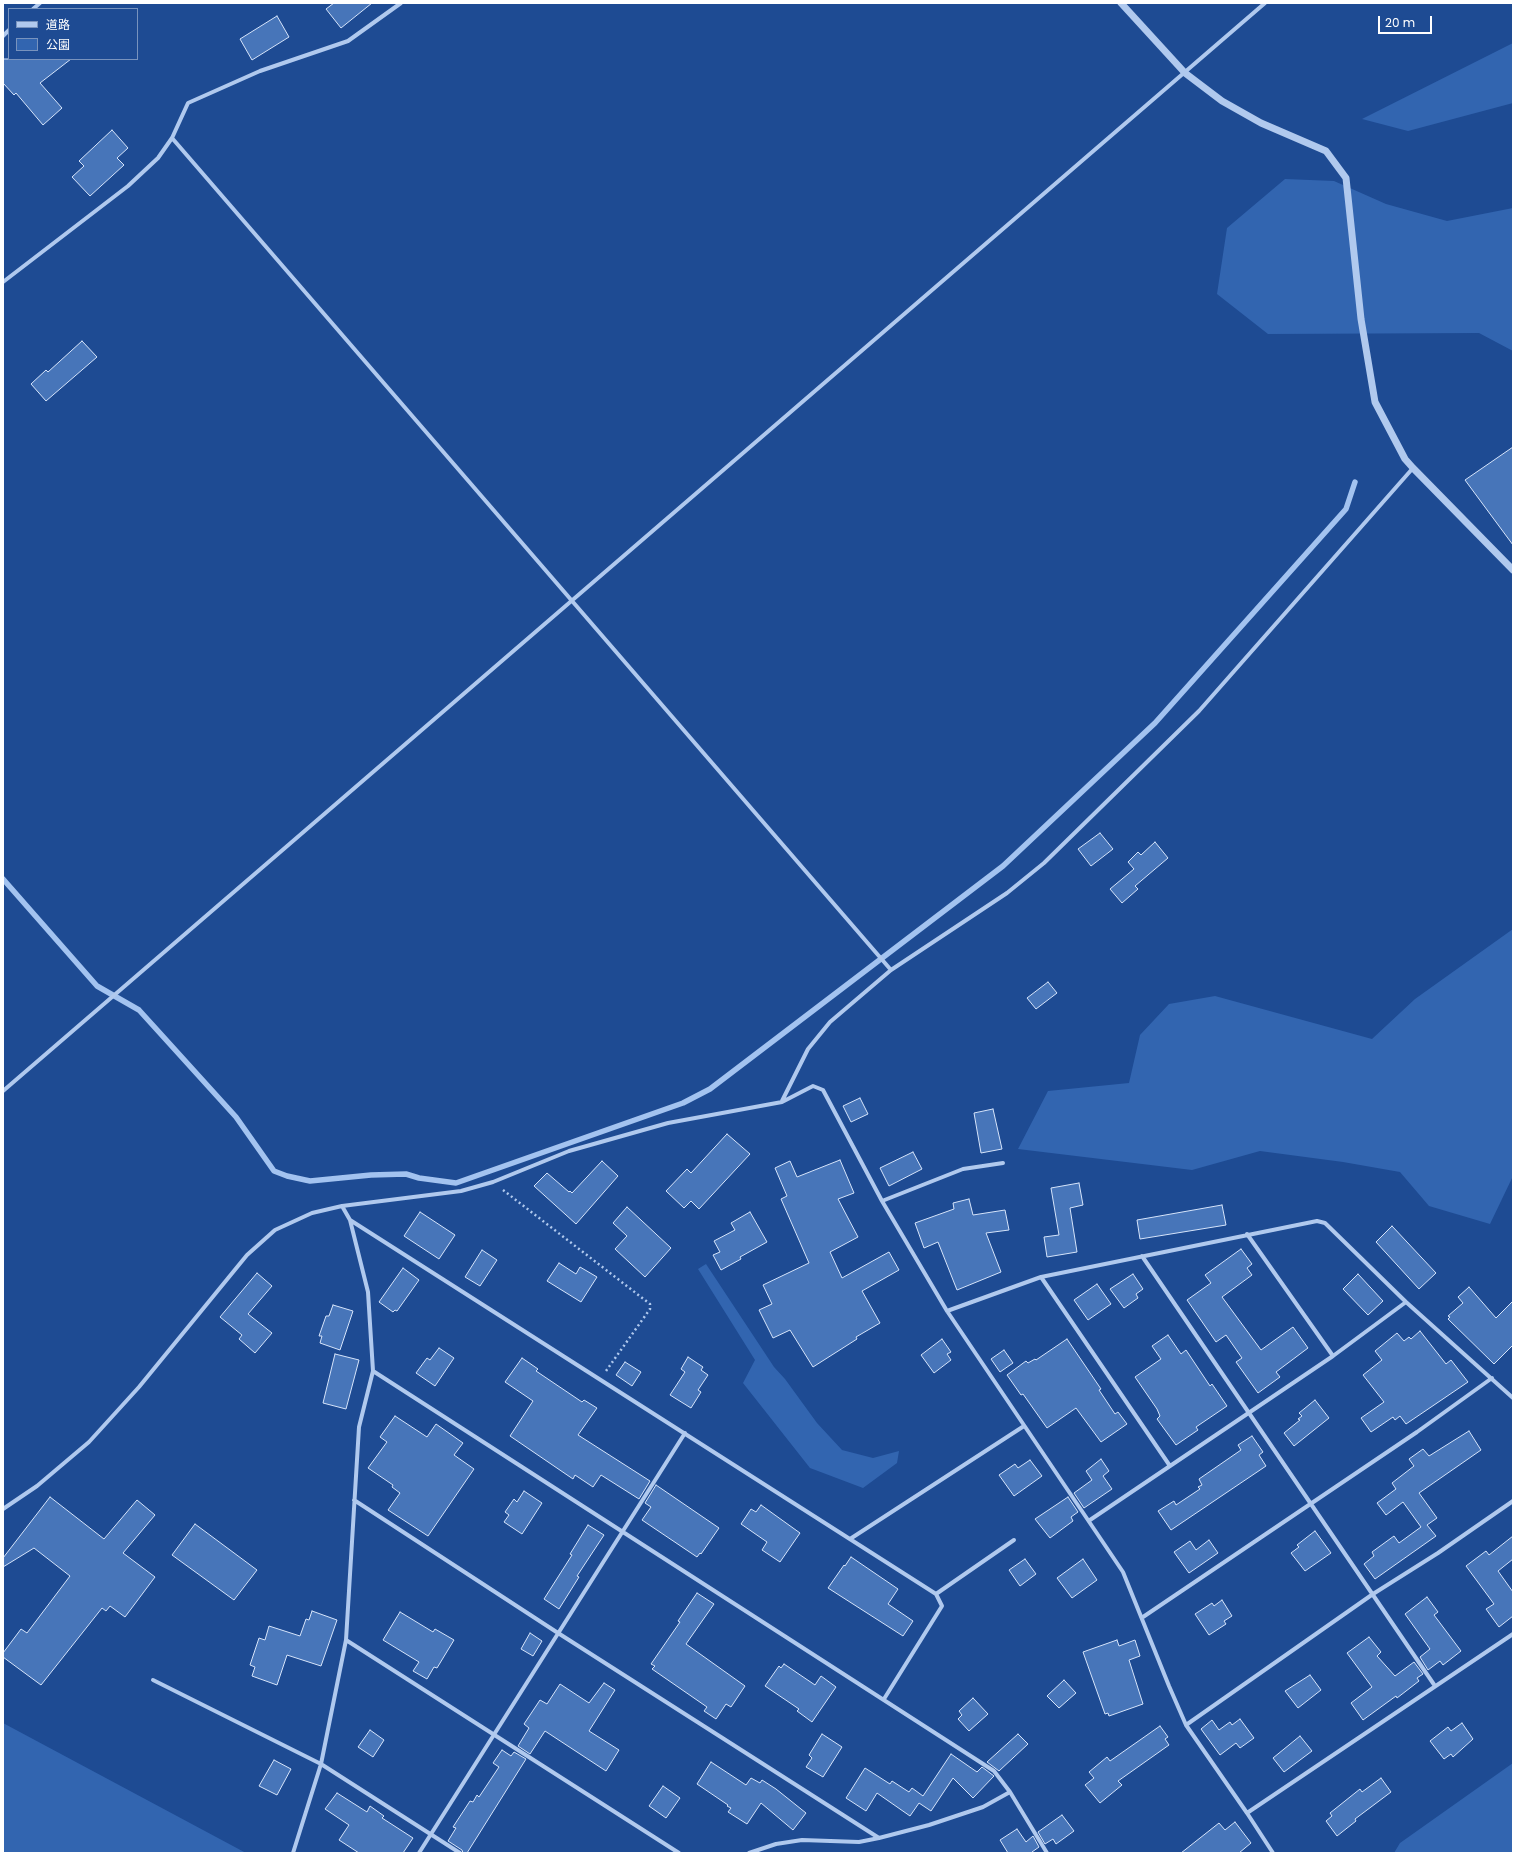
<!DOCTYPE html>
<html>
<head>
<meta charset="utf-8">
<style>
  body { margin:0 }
  #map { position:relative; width:1516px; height:1856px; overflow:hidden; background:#1e4b93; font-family:Poppins,"Noto Sans JP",sans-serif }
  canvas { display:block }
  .frame { position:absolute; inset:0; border:4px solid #fff; pointer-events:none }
  .legend { position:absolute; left:8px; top:8px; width:130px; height:52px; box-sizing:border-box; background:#1e4b93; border:1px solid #7893be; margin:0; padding:5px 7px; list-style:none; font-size:12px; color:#fff }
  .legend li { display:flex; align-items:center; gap:8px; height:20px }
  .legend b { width:20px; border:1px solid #7893be }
  .scale { position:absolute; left:1378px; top:16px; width:54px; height:18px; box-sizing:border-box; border:2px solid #fff; border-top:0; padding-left:5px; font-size:12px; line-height:14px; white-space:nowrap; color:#fff; -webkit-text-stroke:3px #1e4b93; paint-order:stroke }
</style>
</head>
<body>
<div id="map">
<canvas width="1516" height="1856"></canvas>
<div class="frame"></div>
<ul class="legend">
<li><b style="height:5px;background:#b0c9ee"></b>道路</li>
<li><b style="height:11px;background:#3265b0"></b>公園</li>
</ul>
<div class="scale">20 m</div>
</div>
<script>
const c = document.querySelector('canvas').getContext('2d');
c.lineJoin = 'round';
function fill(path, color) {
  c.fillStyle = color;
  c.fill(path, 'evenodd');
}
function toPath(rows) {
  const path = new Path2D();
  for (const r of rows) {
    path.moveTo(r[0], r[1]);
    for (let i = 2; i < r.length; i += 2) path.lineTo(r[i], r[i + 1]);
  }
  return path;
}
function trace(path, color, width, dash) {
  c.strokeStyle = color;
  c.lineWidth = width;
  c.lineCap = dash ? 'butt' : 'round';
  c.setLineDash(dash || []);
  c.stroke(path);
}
fill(toPath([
  [1513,43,1513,103,1408,131,1362,119],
  [1285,179,1334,181,1386,204,1447,221,1513,208,1513,351,1479,333,1268,334,1217,294,1227,228],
  [1513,929,1513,1176,1490,1224,1429,1206,1400,1172,1343,1162,1260,1151,1192,1170,1018,1149,1048,1091,1129,1083,1140,1035,1169,1004,1215,996,1372,1039,1415,999],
  [706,1264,774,1367,785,1379,817,1423,842,1450,873,1458,899,1451,897,1463,863,1488,810,1468,743,1383,755,1360,698,1269],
  [3,1723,246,1853,3,1853],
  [1513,1763,1513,1853,1394,1853,1400,1843]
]), '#3265b0');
trace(toPath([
  [3,879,97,986,139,1010,236,1117,274,1171,287,1176,310,1181,371,1175,406,1174,419,1178,456,1183,683,1103,710,1089,1003,866,1155,723,1346,509,1355,482]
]), '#a3c3f0', 5.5);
const building = toPath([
  [334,3,372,3,341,28,326,9,334,3],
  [277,16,289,37,252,60,240,39,277,16],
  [3,59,71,59,40,83,62,108,43,125,16,93,14,95,3,83,3,59],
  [112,130,128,148,117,158,124,165,90,196,72,177,84,166,79,161,112,130],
  [82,341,97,357,46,401,31,384,46,370,48,372,82,341],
  [1513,447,1513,545,1465,480,1513,447],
  [1100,833,1113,849,1091,866,1078,849,1100,833],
  [1155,842,1168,858,1135,886,1138,889,1122,903,1110,889,1134,869,1128,862,1138,852,1141,855,1155,842],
  [1048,982,1057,993,1036,1009,1027,998,1048,982],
  [860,1098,868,1114,851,1122,843,1106,860,1098],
  [993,1109,1002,1149,981,1153,974,1113,993,1109],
  [727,1134,750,1154,699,1209,691,1201,684,1208,666,1191,687,1169,691,1173,727,1134],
  [913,1152,922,1169,889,1186,880,1168,913,1152],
  [840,1160,854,1193,838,1199,858,1237,830,1252,842,1278,889,1252,899,1270,862,1291,880,1323,856,1337,857,1339,813,1367,790,1330,773,1338,759,1310,772,1304,763,1285,809,1263,781,1199,787,1196,775,1168,790,1161,797,1177,840,1160],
  [602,1161,618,1176,576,1224,534,1186,547,1173,569,1192,570,1191,572,1193,602,1161],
  [1079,1183,1083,1205,1070,1208,1077,1252,1047,1257,1044,1237,1059,1235,1051,1188,1079,1183],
  [969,1199,973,1215,1005,1210,1009,1230,986,1233,1001,1272,957,1290,938,1242,924,1248,915,1223,954,1209,953,1203,969,1199],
  [1222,1205,1226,1225,1140,1239,1137,1220,1222,1205],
  [627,1207,671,1248,645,1277,615,1249,627,1236,613,1223,627,1207],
  [420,1212,455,1235,439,1259,404,1236,420,1212],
  [750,1212,767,1242,740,1257,741,1259,721,1270,713,1255,720,1252,714,1241,735,1230,731,1223,750,1212],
  [1392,1226,1436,1273,1419,1289,1376,1242,1392,1226],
  [1241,1249,1252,1264,1247,1268,1252,1275,1222,1297,1261,1350,1293,1327,1308,1348,1276,1372,1280,1377,1258,1393,1236,1362,1242,1358,1226,1335,1216,1342,1187,1300,1211,1283,1205,1275,1241,1249],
  [482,1250,497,1260,480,1286,465,1277,482,1250],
  [559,1263,576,1274,580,1267,597,1277,581,1302,547,1281,559,1263],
  [403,1268,419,1280,397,1311,395,1310,393,1312,379,1302,403,1268],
  [257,1273,272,1286,248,1314,272,1333,255,1353,239,1339,242,1335,220,1317,257,1273],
  [1133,1274,1143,1289,1136,1294,1138,1298,1124,1308,1110,1289,1133,1274],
  [1358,1274,1383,1301,1368,1315,1343,1289,1358,1274],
  [1097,1284,1111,1304,1088,1320,1074,1300,1097,1284],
  [1469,1287,1496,1318,1513,1301,1513,1345,1494,1364,1448,1319,1450,1317,1448,1316,1463,1303,1458,1297,1469,1287],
  [333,1305,353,1311,340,1350,320,1343,322,1336,319,1336,326,1316,329,1316,333,1305],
  [1420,1331,1446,1364,1451,1360,1468,1382,1406,1424,1400,1416,1395,1420,1393,1417,1371,1432,1361,1418,1384,1402,1363,1375,1382,1360,1375,1351,1397,1333,1404,1341,1409,1337,1411,1339,1420,1331],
  [1168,1335,1181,1354,1186,1350,1210,1386,1212,1384,1227,1406,1196,1427,1198,1430,1176,1445,1157,1419,1160,1416,1157,1409,1135,1377,1161,1359,1152,1346,1168,1335],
  [942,1339,951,1352,947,1354,951,1360,934,1373,921,1355,942,1339],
  [1067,1339,1101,1389,1099,1390,1115,1414,1118,1412,1127,1424,1101,1442,1076,1408,1047,1428,1023,1394,1021,1395,1007,1375,1026,1361,1028,1363,1035,1359,1036,1360,1067,1339],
  [439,1348,454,1358,435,1386,416,1373,427,1358,430,1360,439,1348],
  [1004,1350,1013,1363,1000,1372,991,1359,1004,1350],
  [335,1354,359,1360,346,1409,323,1403,335,1354],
  [688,1357,703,1367,701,1370,708,1375,698,1390,701,1392,691,1408,670,1395,685,1372,681,1369,688,1357],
  [522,1358,538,1369,536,1371,582,1402,584,1400,597,1408,578,1435,650,1481,639,1499,601,1475,593,1487,575,1475,573,1479,510,1436,533,1401,505,1382,522,1358],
  [625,1362,641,1372,632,1386,616,1375,625,1362],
  [1315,1400,1329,1418,1294,1446,1284,1433,1300,1420,1298,1419,1302,1416,1299,1413,1315,1400],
  [395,1416,427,1437,436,1424,463,1443,454,1455,474,1469,428,1536,388,1510,400,1493,392,1487,393,1485,368,1468,387,1442,380,1437,395,1416],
  [1469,1431,1481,1450,1419,1493,1437,1518,1427,1525,1436,1536,1375,1579,1364,1564,1374,1556,1372,1552,1394,1536,1399,1543,1421,1527,1403,1502,1386,1515,1377,1503,1396,1489,1392,1483,1414,1466,1409,1459,1423,1449,1429,1456,1469,1431],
  [1252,1436,1263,1452,1259,1455,1266,1466,1171,1530,1158,1511,1174,1501,1176,1505,1200,1489,1198,1487,1202,1485,1199,1479,1241,1450,1238,1445,1252,1436],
  [1101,1459,1109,1471,1103,1476,1112,1489,1084,1508,1074,1493,1092,1480,1086,1471,1101,1459],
  [1030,1460,1042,1476,1014,1496,999,1475,1015,1464,1018,1468,1030,1460],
  [656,1485,719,1528,701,1554,700,1553,697,1557,642,1520,651,1507,645,1503,656,1485],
  [524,1491,542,1503,522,1534,504,1522,509,1515,505,1512,514,1499,517,1502,524,1491],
  [50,1497,104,1539,137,1500,155,1515,123,1553,155,1577,125,1617,110,1606,106,1611,102,1608,41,1685,3,1657,3,1653,21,1629,27,1633,70,1576,34,1548,3,1567,3,1558,50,1497],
  [1068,1497,1078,1512,1071,1517,1073,1521,1050,1538,1035,1519,1068,1497],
  [761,1505,800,1533,780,1562,762,1550,767,1542,741,1524,751,1509,756,1512,761,1505],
  [195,1524,257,1570,234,1600,172,1555,195,1524],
  [588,1525,604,1535,577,1576,579,1577,559,1609,544,1599,572,1555,570,1554,588,1525],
  [1315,1531,1331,1553,1305,1571,1291,1553,1299,1547,1297,1545,1315,1531],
  [1513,1536,1513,1559,1498,1571,1513,1592,1513,1616,1499,1627,1486,1609,1494,1604,1466,1566,1486,1551,1489,1555,1513,1536],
  [1209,1540,1218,1553,1189,1573,1174,1552,1190,1541,1196,1550,1209,1540],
  [851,1557,898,1589,888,1604,913,1621,903,1636,828,1588,844,1565,845,1566,851,1557],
  [1025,1559,1036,1574,1020,1586,1009,1570,1025,1559],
  [1083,1559,1097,1580,1072,1598,1057,1578,1083,1559],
  [697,1593,714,1604,686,1644,745,1686,731,1707,726,1704,716,1719,704,1711,707,1707,652,1669,655,1666,651,1664,680,1622,678,1621,697,1593],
  [1427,1597,1438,1612,1434,1615,1461,1651,1443,1665,1440,1661,1428,1670,1420,1657,1430,1649,1405,1614,1427,1597],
  [1222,1600,1232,1616,1224,1621,1226,1624,1209,1635,1195,1614,1212,1603,1214,1606,1222,1600],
  [312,1611,337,1620,321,1666,287,1655,277,1685,252,1676,255,1667,250,1665,259,1638,265,1640,269,1626,300,1636,306,1619,309,1620,312,1611],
  [400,1612,433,1632,435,1629,454,1640,437,1668,434,1667,427,1679,413,1671,419,1662,383,1640,400,1612],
  [530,1633,542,1641,533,1656,521,1649,530,1633],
  [1369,1637,1381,1652,1377,1656,1395,1676,1414,1662,1423,1674,1417,1678,1419,1681,1397,1698,1396,1696,1363,1720,1351,1703,1372,1687,1347,1653,1369,1637],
  [1117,1640,1119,1646,1135,1640,1140,1656,1129,1660,1143,1704,1109,1716,1108,1713,1105,1714,1083,1652,1117,1640],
  [784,1664,815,1685,821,1676,836,1687,812,1722,797,1711,799,1709,765,1686,779,1666,781,1668,784,1664],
  [1310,1675,1321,1690,1298,1708,1285,1691,1310,1675],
  [1064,1680,1076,1693,1059,1708,1047,1696,1064,1680],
  [604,1683,615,1690,589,1731,619,1750,606,1771,545,1731,530,1754,518,1746,529,1728,524,1724,540,1700,547,1704,560,1684,589,1703,604,1683],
  [973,1698,988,1714,969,1731,958,1719,962,1715,959,1711,973,1698],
  [1240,1719,1254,1738,1240,1748,1236,1743,1220,1755,1201,1729,1212,1720,1219,1730,1230,1722,1232,1725,1240,1719],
  [1462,1723,1473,1739,1453,1757,1451,1754,1444,1759,1430,1741,1448,1727,1451,1731,1462,1723],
  [1160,1726,1168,1737,1165,1739,1169,1745,1118,1781,1122,1785,1100,1803,1085,1785,1094,1778,1089,1772,1107,1757,1110,1761,1160,1726],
  [370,1730,384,1740,373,1757,358,1747,370,1730],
  [822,1734,842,1747,823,1777,806,1767,812,1758,809,1755,822,1734],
  [1018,1734,1028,1744,999,1771,987,1762,1018,1734],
  [1300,1736,1312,1751,1284,1772,1273,1758,1300,1736],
  [502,1750,511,1756,514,1752,526,1759,467,1853,463,1853,462,1850,448,1841,456,1828,453,1827,470,1801,473,1802,477,1795,479,1797,499,1767,493,1763,502,1750],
  [951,1754,977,1772,982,1767,994,1776,973,1798,953,1778,931,1811,919,1803,910,1816,877,1793,866,1811,846,1798,865,1768,890,1784,892,1781,909,1792,912,1788,923,1796,951,1754],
  [274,1760,291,1769,277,1795,259,1786,274,1760],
  [711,1762,746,1785,751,1778,760,1783,762,1780,776,1789,806,1813,793,1830,761,1803,747,1824,728,1812,731,1808,727,1806,728,1805,697,1784,711,1762],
  [1381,1778,1391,1792,1355,1819,1356,1821,1337,1836,1326,1821,1332,1816,1330,1813,1360,1789,1362,1792,1381,1778],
  [663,1786,680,1798,666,1818,649,1806,663,1786],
  [337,1793,367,1812,370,1806,384,1816,382,1818,413,1838,403,1853,359,1853,339,1840,349,1825,325,1809,337,1793],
  [1062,1815,1074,1831,1056,1844,1053,1839,1045,1844,1038,1832,1062,1815],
  [1235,1822,1251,1843,1239,1853,1181,1853,1219,1823,1225,1830,1235,1822],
  [1017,1829,1026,1842,1033,1836,1039,1847,1032,1852,1033,1853,1008,1853,1000,1840,1017,1829]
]);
fill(building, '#4775b9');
trace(building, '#d6e4fa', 1);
trace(toPath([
  [503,1190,650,1304,650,1309,606,1371]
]), '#b0c9ee', 2.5, [2, 3]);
trace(toPath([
  [33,9,40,3],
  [3,36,9,30],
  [172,138,891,970],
  [3,282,128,186,158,158,172,138,188,103,260,71,348,41,401,3],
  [3,1091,1265,3],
  [782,1101,808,1049,830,1022,891,970,1007,893,1044,863,1199,711,1413,468],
  [882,1201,963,1169,1003,1163],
  [350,1220,936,1594,942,1606,884,1699],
  [1247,1234,1333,1356],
  [1142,1256,1435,1686],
  [1041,1277,1170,1466],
  [947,1311,1041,1277,1317,1221,1325,1223,1406,1302,1513,1398],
  [373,1371,994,1771,1010,1792,1047,1853],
  [354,1500,558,1633,879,1838],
  [3,1509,37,1486,89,1442,139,1387,247,1255,275,1230,312,1213,342,1206,461,1191,493,1182,569,1151,668,1123,782,1102,813,1086,823,1090,882,1201,947,1311,1123,1572,1169,1686,1186,1725,1247,1813,1513,1634],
  [1090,1520,1333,1356,1406,1302],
  [850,1539,1024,1426],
  [936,1594,1014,1540],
  [1143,1617,1417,1432,1492,1378],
  [346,1640,679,1853],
  [153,1680,321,1764,460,1853],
  [1186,1725,1373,1594,1438,1553,1513,1501],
  [1247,1813,1273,1853],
  [293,1853,321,1764,346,1640,359,1427,373,1371,368,1292,350,1220,342,1206],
  [419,1853,685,1433],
  [749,1853,776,1844,802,1840,859,1842,879,1838,929,1825,983,1807,1010,1792]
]), '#b0c9ee', 4);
trace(toPath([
  [1121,3,1185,73,1222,101,1261,123,1326,151,1346,178,1361,319,1375,402,1405,459,1413,468,1513,570]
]), '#b0c9ee', 7);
</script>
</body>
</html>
